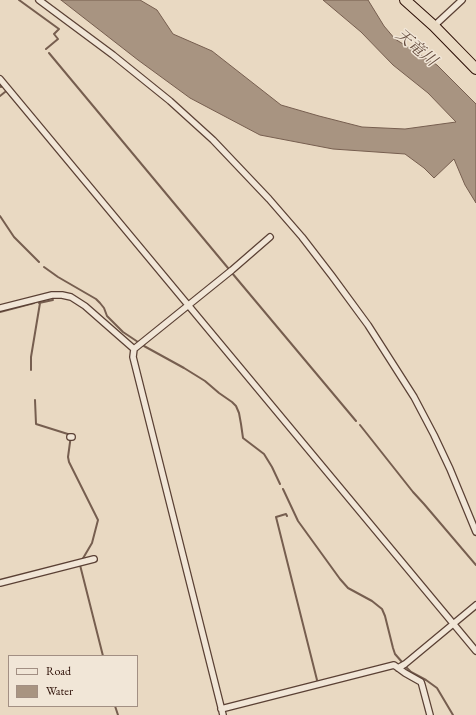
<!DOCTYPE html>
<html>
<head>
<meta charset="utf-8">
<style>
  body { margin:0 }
  #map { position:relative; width:476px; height:715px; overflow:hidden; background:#e9d9c2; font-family:"EB Garamond",serif }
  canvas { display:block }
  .legend { position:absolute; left:8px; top:655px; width:130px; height:52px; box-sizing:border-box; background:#f1e6d7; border:1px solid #a28f83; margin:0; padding:5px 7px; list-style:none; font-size:12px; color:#2b0d04 }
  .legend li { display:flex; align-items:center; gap:8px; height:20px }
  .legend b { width:20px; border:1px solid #a28f83 }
</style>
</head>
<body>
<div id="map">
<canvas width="476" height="715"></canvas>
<ul class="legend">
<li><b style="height:5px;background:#f1e6d7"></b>Road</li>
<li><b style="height:11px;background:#a89481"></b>Water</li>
</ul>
</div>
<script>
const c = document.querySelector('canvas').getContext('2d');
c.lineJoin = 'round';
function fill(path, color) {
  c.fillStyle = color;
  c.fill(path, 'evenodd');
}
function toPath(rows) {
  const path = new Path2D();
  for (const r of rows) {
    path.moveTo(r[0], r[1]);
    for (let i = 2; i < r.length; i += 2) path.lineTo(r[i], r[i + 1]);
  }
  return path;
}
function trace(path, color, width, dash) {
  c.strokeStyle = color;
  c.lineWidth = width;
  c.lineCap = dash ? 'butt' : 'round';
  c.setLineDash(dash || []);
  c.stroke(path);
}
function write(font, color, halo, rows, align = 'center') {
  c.font = font + ' "EB Garamond","Noto Serif JP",serif';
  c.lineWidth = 3;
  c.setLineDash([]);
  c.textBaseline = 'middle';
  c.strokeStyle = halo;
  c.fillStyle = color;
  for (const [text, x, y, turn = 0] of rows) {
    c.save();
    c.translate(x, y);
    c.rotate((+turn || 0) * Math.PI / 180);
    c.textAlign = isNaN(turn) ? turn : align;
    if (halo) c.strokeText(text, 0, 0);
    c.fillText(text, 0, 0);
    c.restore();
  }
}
const water = toPath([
  [61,0,140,0,157,10,173,34,212,51,281,105,319,116,362,127,405,129,456,122,428,93,393,65,361,32,323,0,368,0,384,26,395,39,437,65,476,104,476,203,465,185,454,159,434,178,424,168,405,154,333,149,260,135,190,98,138,60,61,0]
]);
fill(water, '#a89481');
trace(water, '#765e4f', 1);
trace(toPath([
  [19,0,59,29,54,34,58,39,46,49],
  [49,53,228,268],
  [0,86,1,87],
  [0,96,5,92],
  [0,216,14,237,39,262],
  [44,267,58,277,96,299,100,303,104,308,107,316,123,332,144,346,184,368,205,381,219,393,232,402,236,406,239,413,241,424,243,438,264,454,272,467,280,484],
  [232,273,356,421],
  [39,303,53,300],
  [0,312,34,303],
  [31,370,31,357,40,303],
  [35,400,36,424,71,435,68,457,69,462,98,520,92,543,82,560],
  [360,425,413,492,424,504,476,565],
  [283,489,298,521,340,579,348,588,372,601,382,609,385,616,393,648,395,654,402,662],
  [287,516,286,514,276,517,317,680],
  [80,565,103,656],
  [406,667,411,672,426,680,437,688,453,715],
  [115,706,118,715]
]), '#765e4f', 2);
const minor = toPath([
  [39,0,113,55,170,101,213,140,269,199,302,237,332,276,368,325,414,397,434,435,450,469,476,532],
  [434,26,462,0],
  [0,79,476,651],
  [0,308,52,295,62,295,71,297,85,306,134,349],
  [70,437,72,437],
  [0,583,94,559],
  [398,668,405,664,476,605],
  [221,709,394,665,405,673,421,682,422,685,430,715],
  [223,715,133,357,134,349,232,270,270,237]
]);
const trunk = toPath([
  [405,0,434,26,476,69]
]);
trace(minor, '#5a4034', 8);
trace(trunk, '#2b0d04', 12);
trace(minor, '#f1e6d7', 5.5);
trace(trunk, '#e9d9c2', 10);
write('italic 16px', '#634a3c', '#f1e6d7', [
  ["天竜川",416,48,40]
]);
</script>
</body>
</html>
